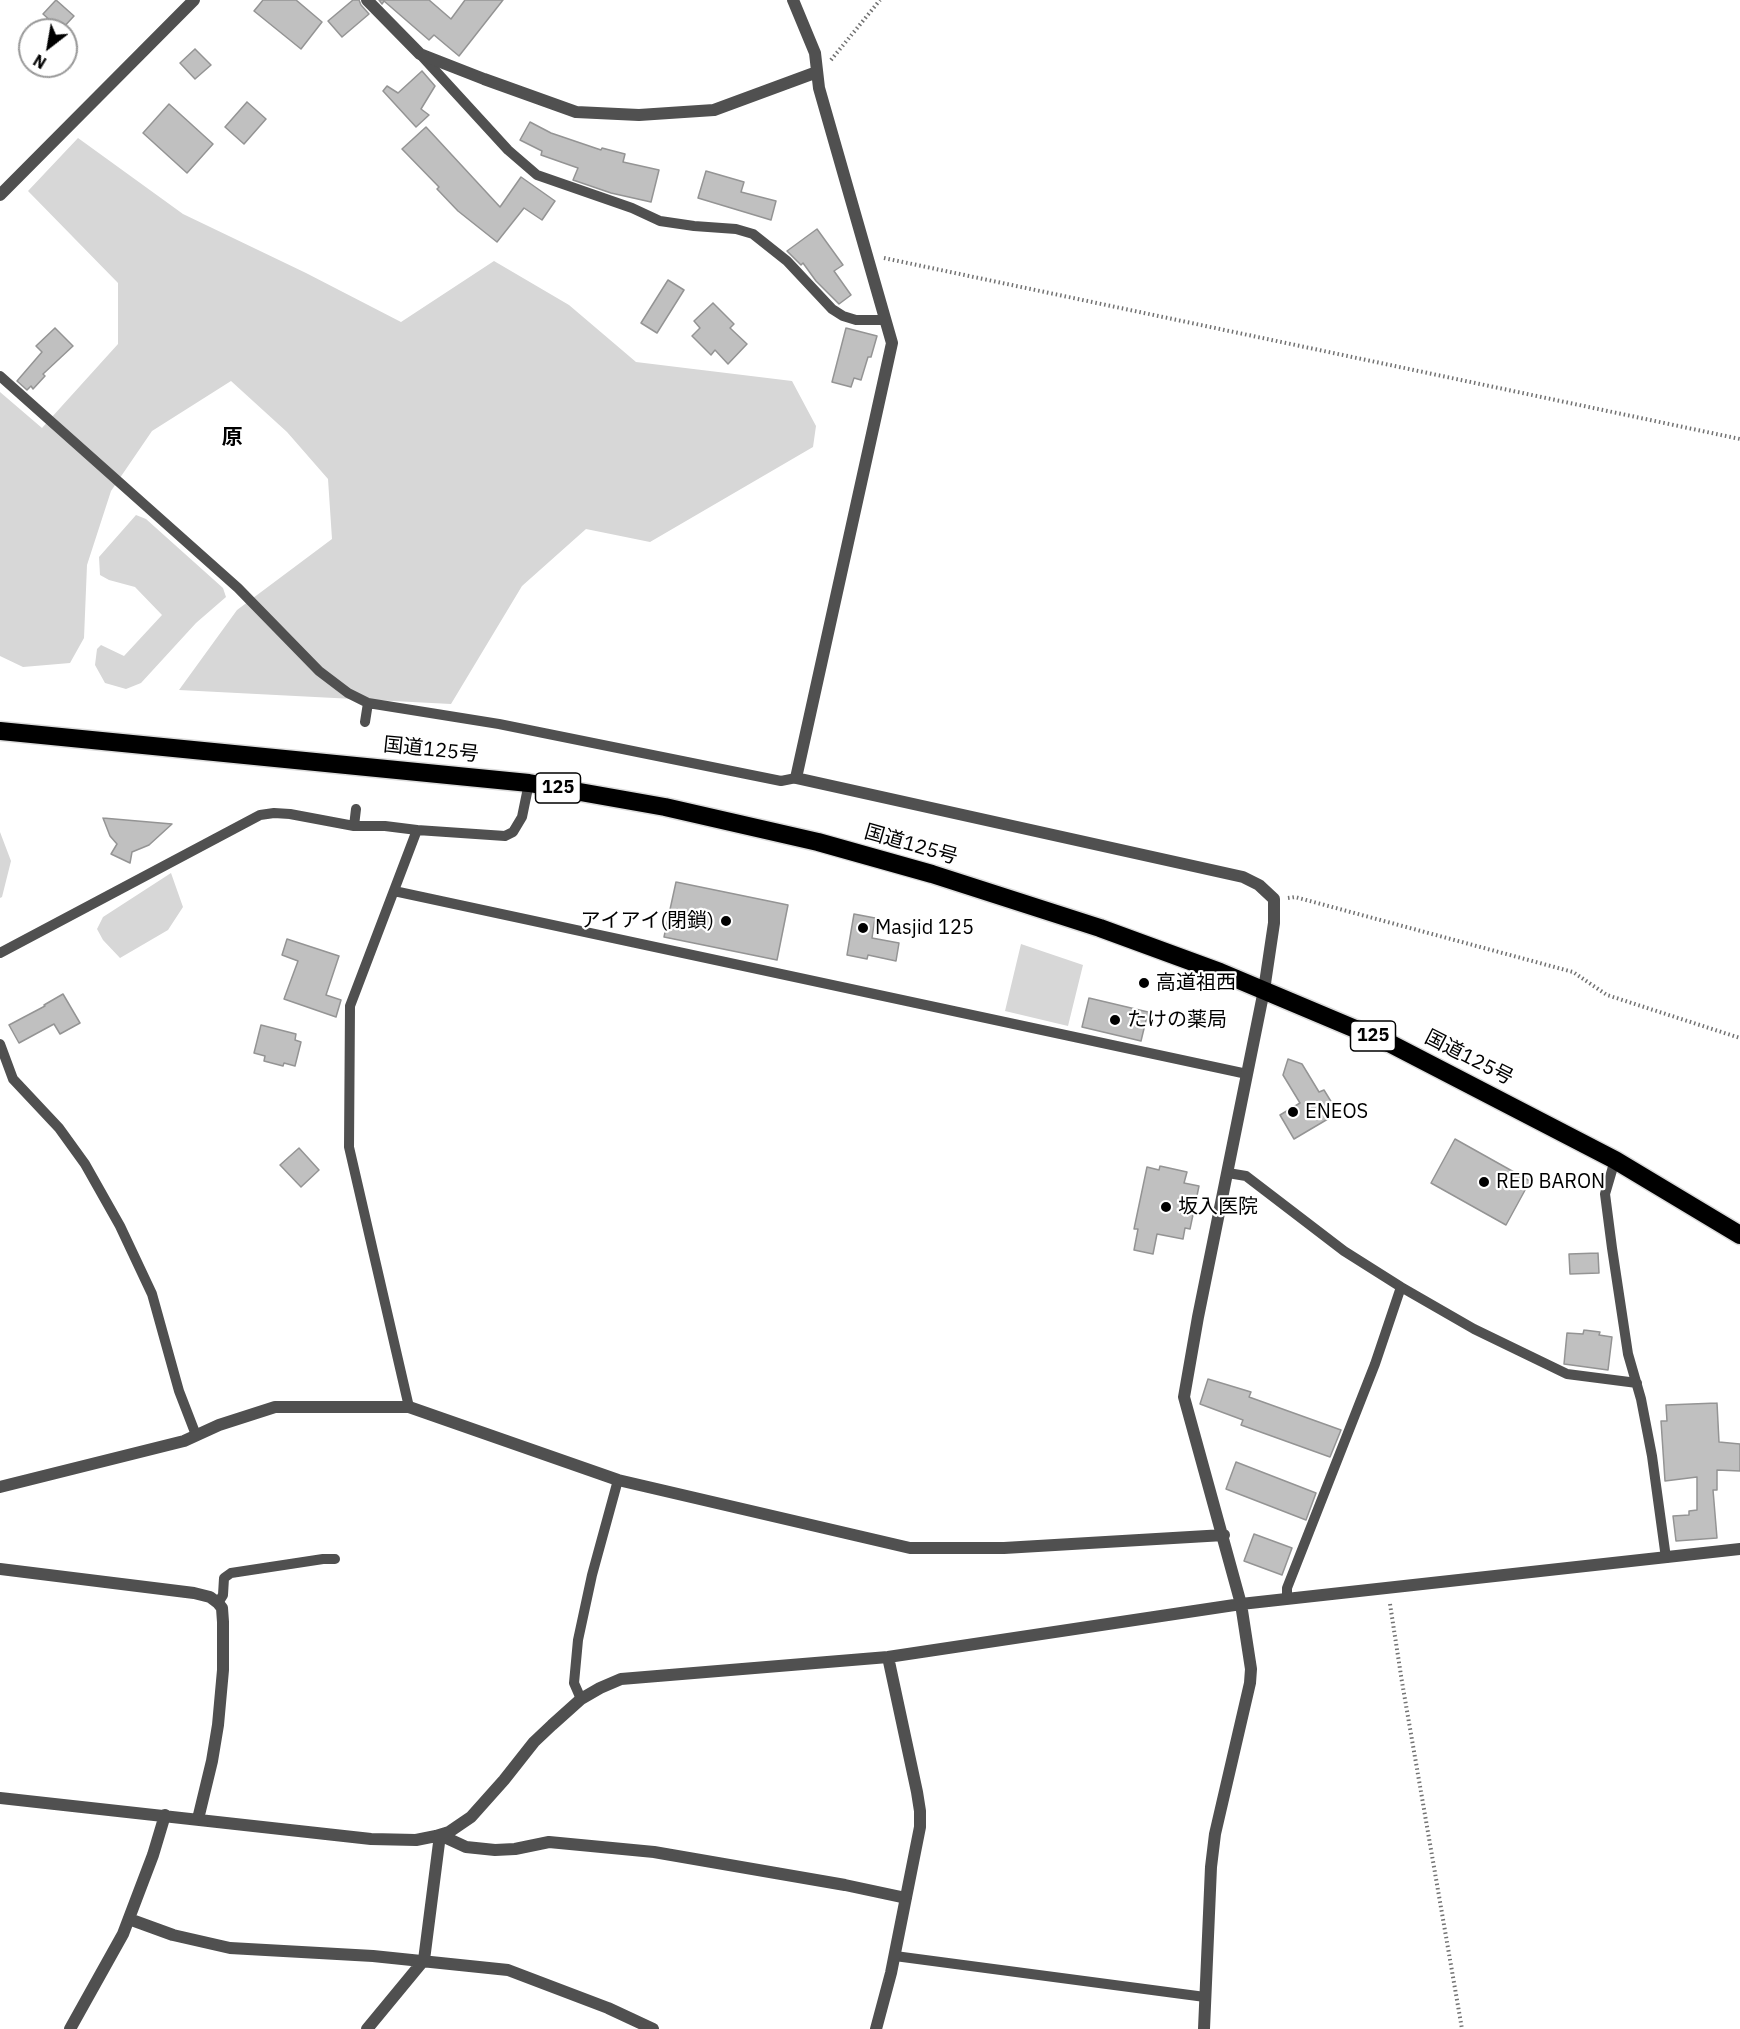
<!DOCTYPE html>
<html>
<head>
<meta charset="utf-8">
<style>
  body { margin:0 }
  #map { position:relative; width:1740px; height:2029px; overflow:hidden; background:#fff; font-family:"IBM Plex Sans",sans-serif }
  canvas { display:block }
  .north { position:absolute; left:18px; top:18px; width:60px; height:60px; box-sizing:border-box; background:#fff; border:2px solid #999; border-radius:50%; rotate:211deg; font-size:16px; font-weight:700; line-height:24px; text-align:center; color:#000 }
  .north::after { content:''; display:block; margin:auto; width:21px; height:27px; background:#000; clip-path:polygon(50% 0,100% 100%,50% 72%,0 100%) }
</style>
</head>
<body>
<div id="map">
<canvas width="1740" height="2029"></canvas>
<div class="north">N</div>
</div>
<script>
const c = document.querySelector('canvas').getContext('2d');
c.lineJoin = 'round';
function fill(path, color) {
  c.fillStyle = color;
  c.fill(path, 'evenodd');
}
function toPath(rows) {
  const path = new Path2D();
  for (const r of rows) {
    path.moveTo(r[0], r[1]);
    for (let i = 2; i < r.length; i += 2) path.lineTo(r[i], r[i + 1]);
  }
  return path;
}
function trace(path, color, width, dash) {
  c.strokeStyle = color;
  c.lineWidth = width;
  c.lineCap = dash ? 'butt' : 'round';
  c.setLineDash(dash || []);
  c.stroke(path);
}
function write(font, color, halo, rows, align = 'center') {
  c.font = font + ' "IBM Plex Sans","Noto Sans JP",sans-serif';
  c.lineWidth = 4.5;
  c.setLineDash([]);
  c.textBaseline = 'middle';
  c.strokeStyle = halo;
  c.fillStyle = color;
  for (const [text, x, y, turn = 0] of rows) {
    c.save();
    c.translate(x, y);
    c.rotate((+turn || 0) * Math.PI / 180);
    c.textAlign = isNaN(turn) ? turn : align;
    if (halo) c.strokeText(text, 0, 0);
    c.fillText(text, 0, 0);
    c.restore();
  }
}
fill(toPath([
  [78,138,183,214,306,273,401,322,494,261,569,305,636,362,792,381,816,426,813,447,650,542,586,529,522,586,451,704,179,690,237,610,332,539,328,479,287,432,231,381,152,431,111,491,87,565,84,638,70,663,23,667,0,656,0,392,42,428,118,344,118,283,28,191],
  [136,515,146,519,223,588,226,597,196,623,141,683,126,689,105,683,95,665,97,649,101,645,124,656,162,615,135,587,109,580,100,575,99,557],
  [0,832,11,861,2,897,0,898],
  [171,873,183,907,168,930,120,958,103,940,97,929,103,917],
  [1021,944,1083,965,1068,1026,1005,1011]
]), '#d7d7d7');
const building = toPath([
  [56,0,74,16,61,30,43,14,56,0],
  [263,0,296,0,322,22,301,49,254,11,263,0],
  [353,0,359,0,361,5,369,14,342,37,328,21,353,0],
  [379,0,429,0,451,19,465,0,503,0,459,56,434,35,429,40,384,1,382,4,379,0],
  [195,49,211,65,195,79,180,63,195,49],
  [422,71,435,86,421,109,429,115,416,127,383,91,387,86,398,93,422,71],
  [247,102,266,119,244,144,225,127,247,102],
  [169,104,213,144,187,173,143,133,169,104],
  [530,122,551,133,601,150,602,148,625,154,623,162,659,170,651,202,611,193,573,180,578,168,541,155,542,151,520,140,530,122],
  [426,127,500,207,521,177,555,201,542,220,524,208,497,242,458,211,437,189,439,187,402,149,426,127],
  [706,171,744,182,741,192,776,201,771,220,698,198,706,171],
  [817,229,843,265,834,271,851,295,839,304,816,281,803,263,801,265,787,251,817,229],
  [668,280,684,290,657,333,641,323,668,280],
  [713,303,734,324,730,328,747,344,728,364,715,350,711,355,692,336,700,328,694,321,713,303],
  [55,328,73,346,43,374,45,376,33,389,31,386,27,390,17,381,42,352,36,346,55,328],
  [846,328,877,336,871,357,868,357,861,380,854,378,851,387,832,382,846,328],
  [103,818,172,824,149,845,132,852,130,863,111,854,117,844,110,836,103,818],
  [676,882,788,905,777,960,664,937,676,882],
  [854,914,875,918,872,938,899,943,896,961,868,955,867,959,847,955,854,914],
  [287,939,339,956,326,995,341,1000,336,1017,284,999,298,961,282,955,287,939],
  [63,994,80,1023,60,1034,54,1024,19,1043,9,1025,45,1006,44,1005,63,994],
  [1089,998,1148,1012,1141,1041,1082,1027,1089,998],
  [261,1025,296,1034,295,1040,301,1042,295,1066,284,1063,283,1066,264,1061,265,1056,254,1053,261,1025],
  [1288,1059,1302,1064,1319,1092,1324,1090,1338,1113,1294,1139,1280,1115,1300,1103,1283,1075,1288,1059],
  [1455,1139,1530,1181,1506,1225,1431,1183,1455,1139],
  [299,1148,319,1170,301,1187,280,1165,299,1148],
  [1160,1166,1187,1172,1184,1183,1199,1186,1190,1229,1185,1228,1183,1239,1157,1234,1153,1254,1134,1250,1138,1229,1134,1229,1147,1167,1159,1170,1160,1166],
  [1598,1253,1599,1273,1570,1274,1569,1254,1598,1253],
  [1584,1330,1600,1332,1599,1335,1612,1337,1608,1370,1564,1364,1567,1333,1583,1334,1584,1330],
  [1208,1379,1251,1392,1249,1397,1341,1430,1330,1457,1241,1425,1243,1420,1200,1404,1208,1379],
  [1717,1403,1719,1442,1740,1444,1740,1471,1717,1470,1717,1490,1713,1490,1717,1538,1676,1541,1673,1516,1689,1515,1689,1511,1697,1510,1697,1477,1665,1481,1661,1421,1667,1421,1666,1405,1717,1403],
  [1236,1462,1316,1493,1306,1520,1226,1489,1236,1462],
  [1254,1534,1292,1548,1282,1575,1244,1561,1254,1534]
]);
fill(building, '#c0c0c0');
trace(building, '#949494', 1.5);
const highway = toPath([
  [0,731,529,783,665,807,818,842,932,874,1100,928,1220,972,1391,1044,1615,1160,1740,1235]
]);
trace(highway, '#dbdbdb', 21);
trace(toPath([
  [831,60,880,0],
  [884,258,1740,439],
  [1288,898,1295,897,1573,972,1607,995,1740,1038],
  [1390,1604,1402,1682,1462,2029]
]), '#727272', 4, [1.5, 3]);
trace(toPath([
  [420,54,508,150,537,175,632,208,660,221,694,226,736,229,753,234,787,261,832,309,843,316,856,320,885,320],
  [0,376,238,588,319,671,348,693,368,703,499,724,781,781,796,778],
  [365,722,368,703],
  [354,826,356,809],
  [394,891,1247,1074],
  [0,953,260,815,274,813,290,814,354,826,385,826,417,830],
  [0,1044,13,1079,59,1128,85,1164,120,1226,152,1294,179,1391,196,1435],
  [1615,1160,1605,1194,1612,1248,1628,1354,1641,1399,1652,1456,1666,1558],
  [1228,1173,1246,1176,1344,1251,1401,1287,1474,1329,1567,1374,1637,1383],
  [409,1407,349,1147,350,1006,417,830,505,836,513,832,522,817,529,783],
  [1287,1598,1287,1588,1375,1364,1401,1287],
  [218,1603,223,1595,224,1578,231,1573,323,1559,335,1559],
  [581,1699,574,1683,578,1640,592,1575,618,1480],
  [895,1956,1205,1997]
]), '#505050', 10);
trace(toPath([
  [367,0,420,54,484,79,576,112,639,115,714,110,817,72],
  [793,0,815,53,819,88,892,343,796,778,1243,877,1259,885,1274,899,1274,923,1264,990,1198,1317,1184,1397,1241,1604,1251,1669,1250,1683,1215,1834,1211,1867,1204,2029],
  [0,195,194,0],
  [0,1487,184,1441,219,1425,275,1407,409,1407,618,1480,910,1548,1004,1548,1224,1535],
  [0,1569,194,1593,210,1597,218,1603,222,1608,223,1622,223,1670,218,1725,212,1761,198,1819],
  [0,1798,371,1839,416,1840,436,1836,449,1832,471,1817,504,1780,534,1742,552,1725,581,1699,600,1688,621,1679,888,1657,1241,1604,1740,1549],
  [129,1919,173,1935,230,1948,373,1956,508,1970,608,2008,653,2029],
  [70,2029,123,1934,153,1855,165,1815],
  [367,2029,424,1960,440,1835,466,1847,495,1850,515,1849,549,1842,654,1852,845,1885,906,1898],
  [876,2029,891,1973,920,1827,920,1811,917,1792,888,1657]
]), '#505050', 12);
trace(highway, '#000', 18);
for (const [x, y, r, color] of [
  [726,921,6,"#000"],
  [863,928,6,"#000"],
  [1144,983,6,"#000"],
  [1115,1020,6,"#000"],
  [1293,1112,6,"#000"],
  [1484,1182,6,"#000"],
  [1166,1207,6,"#000"]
]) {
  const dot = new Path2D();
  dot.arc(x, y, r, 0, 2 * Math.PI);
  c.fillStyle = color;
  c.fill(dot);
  trace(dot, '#fff', 2);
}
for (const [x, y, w] of [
  [558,788,45],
  [1373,1036,45]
]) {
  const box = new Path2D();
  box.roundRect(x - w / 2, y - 15, w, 30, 4.5);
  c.fillStyle = '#fff';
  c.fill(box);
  trace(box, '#000', 1.5);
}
write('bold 18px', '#000', null, [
  ["125",558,788],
  ["125",1373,1036]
]);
write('20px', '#000', '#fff', [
  ["国道125号",431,750,6],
  ["国道125号",911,845,16],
  ["国道125号",1469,1058,27]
]);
write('20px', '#000', '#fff', [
  ["アイアイ(閉鎖)",714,921,"right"],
  ["Masjid 125",875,928],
  ["高道祖西",1156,983],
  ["たけの薬局",1127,1020],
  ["ENEOS",1305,1112],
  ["RED BARON",1496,1182],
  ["坂入医院",1178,1207]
], 'left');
write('bold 21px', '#000', '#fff', [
  ["原",232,438]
]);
</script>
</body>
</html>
